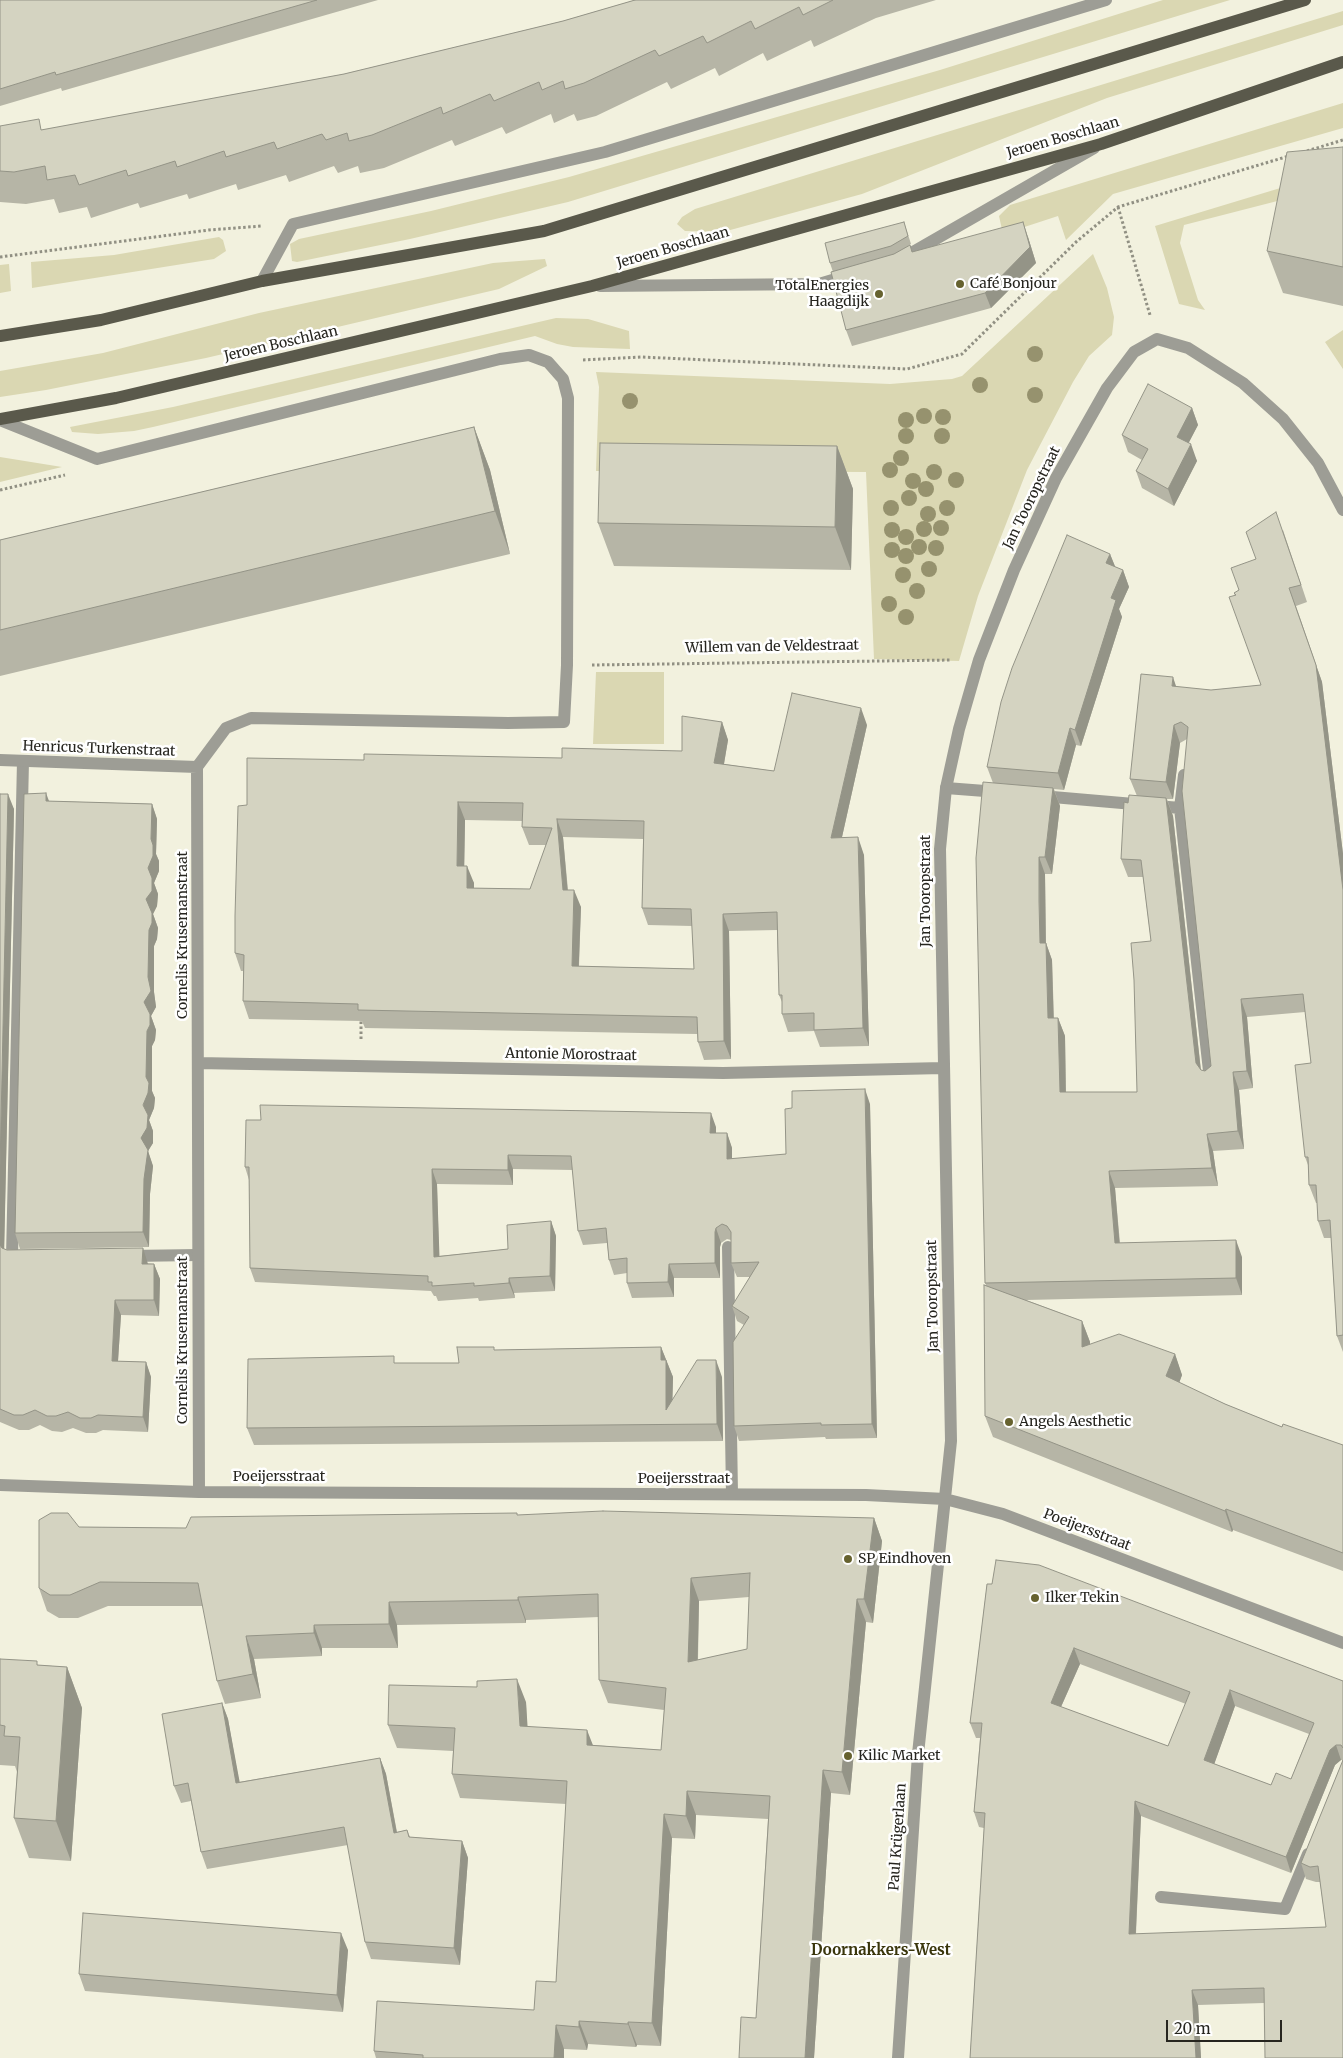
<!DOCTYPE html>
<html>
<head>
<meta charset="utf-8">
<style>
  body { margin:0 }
  #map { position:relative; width:1343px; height:2058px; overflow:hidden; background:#f2f1de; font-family:Merriweather,serif }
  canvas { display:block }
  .scale { position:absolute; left:1166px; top:2020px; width:116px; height:22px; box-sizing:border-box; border:2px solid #26251f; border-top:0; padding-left:6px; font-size:15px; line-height:18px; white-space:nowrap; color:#26251f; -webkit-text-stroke:4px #fff; paint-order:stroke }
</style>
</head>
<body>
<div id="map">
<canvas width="1343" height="2058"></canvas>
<div class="scale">20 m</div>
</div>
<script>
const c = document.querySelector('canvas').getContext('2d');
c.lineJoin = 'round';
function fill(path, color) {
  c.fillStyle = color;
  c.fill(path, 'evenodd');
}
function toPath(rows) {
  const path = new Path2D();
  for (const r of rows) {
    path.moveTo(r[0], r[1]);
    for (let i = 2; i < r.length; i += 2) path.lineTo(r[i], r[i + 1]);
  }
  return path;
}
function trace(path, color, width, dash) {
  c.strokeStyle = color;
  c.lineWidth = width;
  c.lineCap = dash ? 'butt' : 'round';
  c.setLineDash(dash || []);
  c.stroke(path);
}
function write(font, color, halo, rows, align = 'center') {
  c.font = font + ' Merriweather,serif';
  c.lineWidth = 5;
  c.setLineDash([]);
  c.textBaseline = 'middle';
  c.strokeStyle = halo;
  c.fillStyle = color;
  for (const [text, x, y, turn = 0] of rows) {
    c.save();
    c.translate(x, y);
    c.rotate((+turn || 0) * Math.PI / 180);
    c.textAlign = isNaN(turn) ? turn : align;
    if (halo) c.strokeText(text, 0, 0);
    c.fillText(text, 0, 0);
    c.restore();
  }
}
fill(toPath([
  [1163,0,1230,0,568,202,410,239,297,262,292,261,290,244,299,239,431,211,569,177,940,70],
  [1343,11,1343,25,1107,98,862,194,723,232,685,231,677,224,682,217,695,209],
  [1343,103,1343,128,1113,194,1066,240,1058,216,1003,234,999,216,1010,205],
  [1343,169,1289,198,1184,225,1180,243,1198,300,1205,310,1179,304,1155,226],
  [219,237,223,240,226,251,214,259,32,288,31,262,114,255],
  [1093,254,1107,288,1114,317,1112,335,1089,356,1073,382,1027,470,978,596,959,661,874,659,866,472,596,471,599,387,596,372,890,384,952,379,962,376],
  [545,259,547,266,499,289,206,358,46,390,0,397,0,371,103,353,259,313,493,263],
  [9,264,11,291,0,293,0,265],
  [556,318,588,319,629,331,630,349,573,347,557,344,535,336,153,427,134,431,98,434,72,432,70,427,173,407],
  [1343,330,1343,369,1325,342],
  [0,457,62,467,0,482],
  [596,672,664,672,664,744,593,744]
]), '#dad7b2');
trace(toPath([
  [1307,151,1343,140],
  [1118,207,1150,315],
  [0,257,209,230,262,226],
  [583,360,641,357,907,369,962,354,1076,242,1118,207,1289,156],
  [0,490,65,475],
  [592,665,951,660],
  [361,1039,361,1018]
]), '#919083', 3, [2.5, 2.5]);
trace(toPath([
  [901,259,1094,148],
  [600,286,819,284,849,275],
  [1184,775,1180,808,1210,1080],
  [946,788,998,792],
  [1041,796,1180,808],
  [728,1247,732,1494],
  [129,1256,198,1255],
  [21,1257,12,1257,23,761],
  [1161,1897,1285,1909,1308,1854]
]), '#9d9d95', 12);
trace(toPath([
  [262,281,293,224,605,152,1106,0],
  [0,420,97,459,500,359,529,355,548,362,563,379,568,398,567,665,564,722,508,723,251,718,226,728,197,767,199,1492],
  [0,760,197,767],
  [198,1063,723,1073,943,1068],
  [0,1485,199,1492,866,1495,945,1499,1003,1514,1343,1643],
  [898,2058,918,1754,951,1441,940,849,946,788,959,729,979,660,1014,570,1056,478,1107,388,1134,352,1157,339,1188,348,1243,383,1283,419,1318,463,1343,510]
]), '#9d9d95', 12);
trace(toPath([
  [0,336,101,320,262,281,544,231,1305,0],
  [0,419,116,398,592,286,1101,144,1343,62]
]), '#5a594b', 12);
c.fillStyle = '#96926e';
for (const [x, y] of [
  [1035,354],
  [980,385],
  [1035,395],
  [630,401],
  [924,416],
  [943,417],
  [906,420],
  [906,436],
  [942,436],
  [901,458],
  [890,470],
  [934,472],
  [956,480],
  [913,481],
  [926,489],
  [909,498],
  [891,508],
  [947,508],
  [928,514],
  [941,528],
  [924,529],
  [892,530],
  [906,537],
  [919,547],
  [936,548],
  [892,550],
  [906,556],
  [929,569],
  [903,575],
  [917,591],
  [889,604],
  [906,617]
]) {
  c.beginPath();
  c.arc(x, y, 8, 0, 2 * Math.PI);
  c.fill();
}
fill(toPath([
  [0,0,378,0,62,91,61,88,0,106],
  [635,0,936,0,876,18,814,47,811,40,767,61,763,53,719,76,715,68,671,89,667,82,596,116,577,121,574,114,554,123,551,114,506,134,502,127,455,146,452,140,384,168,360,173,358,166,338,173,334,166,289,182,286,175,238,190,236,184,189,199,187,194,140,208,138,203,91,218,87,207,59,213,54,199,26,204,0,202,0,126,43,130,344,74,563,21],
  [1343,147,1343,306,1283,293,1267,251],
  [904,222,911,244,905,248,910,245,912,252,1028,237,1036,263,991,308,852,346,846,330,833,272,830,263],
  [1192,408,1198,425,1188,443,1197,461,1174,506,1142,488,1136,471,1142,460,1128,452,1122,435],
  [474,427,490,470,510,554,0,676,0,540],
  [837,446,853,489,851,570,614,566,598,523],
  [1283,530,1307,602,1296,606,1322,682,1343,854,1343,1352,1337,1336,1331,1238,1324,1238,1318,1221,1317,1203,1316,1203,1309,1185,1308,1165,1305,1157,1311,1063,1305,1012,1247,1017,1253,1088,1239,1090,1244,1149,1213,1151,1218,1186,1115,1188,1120,1243,1242,1257,1242,1295,1026,1300,1082,1321,1090,1342,1090,1344,1175,1354,1182,1375,1179,1383,1225,1404,1282,1427,1343,1445,1343,1571,1233,1530,1232,1532,993,1437,985,1416,986,1285,985,1283,993,783,987,767,1110,554,1115,567,1123,570,1129,587,1119,609,1122,617,1081,746,1076,745,1064,790,1054,789,1060,806,1052,874,1045,874,1046,943,1052,960,1054,1018,1058,1018,1065,1036,1066,1092,1137,1092,1151,941,1143,877,1128,877,1121,859,1128,803,1137,796,1130,779,1176,687,1211,690,1261,685,1234,593,1239,590,1256,559],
  [1187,739,1211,1066,1205,1071,1201,1070,1173,816,1167,799,1173,799,1180,743],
  [722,722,728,740,724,764,774,771,867,725,842,837,864,855,869,1046,820,1047,814,1031,788,1032,782,1014,782,1002,779,995,777,930,729,931,731,1059,704,1060,698,1042,697,1034,365,1028,362,1021,249,1019,243,1001,243,971,241,971,235,953,247,805,364,760,562,758,682,751],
  [465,820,522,821,522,827,529,845,546,845,530,889,474,888,474,883,464,866],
  [563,837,643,839,642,908,648,925,692,926,694,969,579,966,581,907,568,890],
  [0,794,14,809,4,1249,154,1264,160,1279,159,1316,121,1315,118,1361,146,1362,151,1377,148,1432,103,1430,96,1433,86,1433,73,1428,62,1432,52,1431,40,1425,29,1430,19,1430,0,1422],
  [49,801,152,804,157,819,156,854,159,861,159,871,154,883,158,894,157,906,153,914,158,928,157,939,154,946,154,992,156,1007,151,1016,156,1030,155,1040,152,1046,152,1091,155,1098,154,1108,149,1120,153,1131,153,1143,148,1151,153,1166,150,1194,149,1247,20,1249,15,1233],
  [870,1104,877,1438,826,1439,825,1437,739,1441,734,1426,744,1325,737,1321,732,1306,750,1277,737,1277,731,1263,731,1240,727,1239,721,1243,720,1247,720,1278,674,1278,674,1297,632,1298,627,1283,627,1273,614,1275,609,1260,607,1243,583,1245,578,1231,573,1170,513,1169,513,1185,437,1184,439,1256,508,1249,551,1221,556,1236,555,1291,514,1293,515,1298,479,1301,478,1298,438,1301,436,1296,434,1296,431,1291,255,1282,250,1268,249,1180,245,1167,716,1127,716,1133,727,1133,732,1148,732,1159,786,1154],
  [661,1347,673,1377,672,1399,722,1377,723,1441,254,1445,247,1428,397,1363,459,1363,495,1350],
  [518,1515,874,1518,882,1541,873,1623,866,1622,850,1795,831,1793,814,2058,739,2058,756,2018,768,1819,696,1815,695,1839,672,1838,661,2046,637,2045,636,2047,588,2044,587,2050,564,2049,564,2058,376,2058,374,2051,534,2010,556,1982,566,1804,460,1798,452,1774,453,1751,397,1748,388,1725,526,1702,527,1726,593,1745,661,1750,664,1710,608,1703,599,1680,599,1617,526,1620,526,1623,397,1625,398,1648,322,1648,322,1656,254,1659,261,1698,225,1704,217,1681,203,1606,108,1606,78,1618,59,1618,47,1611,39,1588,79,1527,186,1528],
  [749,1597,747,1649,698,1660,699,1601],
  [987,1584,1343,1681,1343,1760,1341,1760,1335,1765,1291,1873,1141,1816,1136,1934,1326,1927,1320,1882,1316,1882,1306,1879,1301,1863,1343,1760,1343,2058,1264,2003,1198,2005,1201,2058,970,2058,984,1828,979,1827,974,1812,980,1738,976,1738,970,1723],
  [1080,1664,1186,1704,1168,1746,1061,1707],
  [1235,1706,1309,1734,1291,1779,1271,1785,1214,1764],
  [0,1659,39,1665,67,1667,82,1708,71,1861,29,1858,14,1818,17,1772,15,1766,0,1765],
  [222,1703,228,1719,239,1782,380,1758,386,1774,397,1832,407,1830,410,1837,462,1841,468,1858,460,1965,371,1959,365,1942,348,1845,207,1869,201,1852,191,1801,181,1803,174,1786],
  [348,1950,343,2012,85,1991,79,1974]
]), '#b6b5a6');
fill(toPath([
  [1023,222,1028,237,1036,263,991,308,985,293],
  [1192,408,1198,425,1183,454,1177,437],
  [474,427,490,470,510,554,495,511],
  [1191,444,1197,461,1174,506,1168,489],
  [837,446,853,489,851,570,835,527],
  [1110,554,1117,571,1106,563],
  [1123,570,1129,587,1119,609,1122,617,1081,746,1075,730,1111,598],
  [1289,588,1322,682,1343,854,1343,890],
  [1173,677,1179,695,1172,686],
  [861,708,867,725,838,855,831,838],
  [722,722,728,740,721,781,714,763],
  [1174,725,1180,743,1173,799,1166,782],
  [1070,728,1076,745,1064,790,1058,773],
  [1053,788,1060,806,1052,874,1045,857],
  [46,793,52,809,46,801],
  [8,794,14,809,4,1257,0,1246,0,1168],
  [1166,798,1173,816,1202,1081,1196,1063],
  [458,802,465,820,464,883,457,866],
  [152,804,157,819,156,854,159,861,159,871,154,883,158,894,157,906,153,914,158,928,157,939,154,946,154,992,156,1007,151,1016,156,1030,155,1040,152,1046,152,1091,155,1098,154,1108,149,1120,153,1131,153,1143,148,1151,153,1166,150,1194,149,1247,143,1232,141,1138,146,1077,144,1002,148,977,146,899,148,868,151,839],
  [557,819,563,837,569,907,563,890],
  [858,837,864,855,869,1046,863,1028],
  [1039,857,1045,874,1046,960,1040,943],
  [467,866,474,883,474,906,467,888],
  [574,890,581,907,578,984,572,966],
  [723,914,729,931,731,1059,724,1041],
  [1046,943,1052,960,1054,1036,1048,1018],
  [1241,999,1247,1017,1253,1088,1247,1071],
  [1058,1018,1065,1036,1066,1110,1060,1092],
  [1233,1072,1239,1090,1244,1149,1238,1131],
  [865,1089,870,1104,877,1438,872,1424],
  [711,1113,716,1127,716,1148,710,1133],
  [727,1133,732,1148,732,1174,727,1159],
  [1207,1134,1213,1151,1218,1186,1212,1168],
  [508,1155,513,1169,513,1185,508,1170],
  [432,1169,437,1184,440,1272,434,1257],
  [1109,1171,1115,1188,1121,1261,1115,1243],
  [551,1221,556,1236,555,1291,550,1276],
  [716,1228,721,1243,720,1247,720,1278,715,1263,715,1232],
  [1236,1240,1242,1257,1242,1295,1236,1278],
  [143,1248,148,1264,142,1264],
  [154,1264,160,1279,159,1316,154,1300],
  [669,1264,674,1278,674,1297,668,1282],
  [509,1278,514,1293,515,1298,509,1283],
  [115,1300,121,1315,117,1376,112,1361],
  [1082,1321,1090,1342,1090,1368,1082,1347],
  [661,1347,673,1377,672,1424,666,1410,661,1360],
  [1175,1354,1182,1375,1174,1397,1166,1376],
  [716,1360,722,1377,723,1441,717,1424],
  [146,1362,151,1377,148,1432,143,1417],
  [1226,1509,1233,1530,1232,1532,1225,1511],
  [874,1518,882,1541,873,1623,864,1599],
  [691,1578,699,1601,697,1685,688,1662],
  [518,1597,526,1620,526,1623,518,1600],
  [857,1599,866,1622,850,1795,842,1772],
  [389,1602,397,1625,398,1648,389,1624],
  [314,1625,322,1648,322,1656,314,1633],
  [246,1636,254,1659,261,1698,253,1674],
  [1074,1648,1080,1664,1056,1718,1051,1703],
  [67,1667,82,1708,71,1861,56,1821],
  [517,1679,526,1702,529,1749,520,1726],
  [1230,1690,1235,1706,1210,1776,1204,1760],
  [222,1703,228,1719,243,1800,236,1783],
  [587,1730,596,1753,587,1745],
  [1336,1745,1341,1760,1335,1765,1291,1873,1286,1857,1330,1750],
  [380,1758,386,1774,400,1850,394,1833],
  [823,1770,831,1793,814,2058,805,2058],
  [687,1791,696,1815,695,1839,686,1816],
  [1135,1801,1141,1816,1135,1950,1129,1934],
  [664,1814,672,1838,661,2046,652,2023],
  [462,1841,468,1858,460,1965,454,1948],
  [341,1933,348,1950,343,2012,337,1995],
  [1192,1990,1198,2005,1201,2058,1196,2058],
  [579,2021,588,2044,587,2050,579,2027],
  [628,2022,637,2045,636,2047,628,2024],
  [556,2025,564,2049,564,2058,554,2058]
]), '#949487');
const building = toPath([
  [0,0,317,0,56,75,55,72,0,89,0,0],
  [635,0,833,0,803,15,799,7,755,29,751,21,707,43,703,36,659,56,655,50,584,83,565,89,563,81,542,90,539,82,494,101,490,94,443,114,441,107,372,135,349,141,347,133,326,140,322,134,277,149,274,142,226,157,224,151,177,167,175,161,128,176,126,170,79,185,75,175,47,180,45,166,14,172,0,171,0,126,39,119,41,130,344,74,563,21,635,0],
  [1343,147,1343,267,1267,251,1287,152,1343,147],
  [904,222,908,236,891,246,830,263,825,243,904,222],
  [1023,222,1030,247,985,293,846,330,831,272,894,254,910,245,912,252,1023,222],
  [1148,384,1192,408,1177,437,1191,444,1168,489,1136,471,1148,449,1122,435,1148,384],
  [474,427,495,511,0,630,0,540,474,427],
  [600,443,837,446,835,527,598,523,600,443],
  [1276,512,1301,585,1289,588,1316,665,1343,890,1343,1335,1337,1336,1330,1220,1318,1221,1316,1185,1309,1185,1308,1157,1305,1157,1295,1065,1311,1063,1303,994,1241,999,1247,1071,1233,1072,1238,1131,1207,1134,1212,1168,1109,1171,1115,1243,1236,1240,1236,1278,985,1283,976,858,983,782,1053,788,1045,857,1039,857,1039,901,1040,943,1046,943,1048,1018,1058,1018,1060,1092,1137,1092,1134,980,1131,943,1151,941,1141,860,1121,859,1124,802,1128,803,1129,795,1166,798,1196,1063,1201,1070,1205,1071,1211,1066,1182,791,1188,727,1181,722,1174,725,1166,782,1130,779,1141,674,1173,677,1172,686,1211,690,1261,685,1229,597,1236,595,1234,593,1239,590,1231,568,1256,559,1246,532,1276,512],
  [1067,535,1110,554,1106,563,1123,570,1111,598,1116,600,1075,730,1070,728,1058,773,987,767,1001,702,1012,668,1067,535],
  [792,693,861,708,831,838,858,837,863,1028,814,1030,814,1013,782,1014,782,995,779,995,777,912,723,914,724,1041,698,1042,697,1017,358,1010,358,1004,243,1001,244,955,235,953,235,916,238,806,247,805,247,758,364,760,364,754,562,758,562,748,682,751,682,716,722,722,714,763,774,771,792,693],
  [458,802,523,803,522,827,552,828,530,889,467,888,467,866,457,866,458,802],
  [557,819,644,821,642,908,691,909,694,969,572,966,574,890,563,890,557,819],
  [46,793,46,801,152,804,151,839,153,845,153,856,148,868,152,878,152,891,146,899,152,913,152,923,149,930,148,977,151,991,144,1002,150,1014,150,1025,147,1031,146,1077,149,1083,148,1093,143,1105,148,1115,147,1128,141,1138,148,1150,144,1179,143,1232,15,1233,24,794,46,793],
  [0,794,8,794,0,1168,0,794],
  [865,1089,872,1424,821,1425,821,1423,734,1426,733,1342,749,1317,732,1306,759,1262,731,1263,731,1232,727,1226,722,1224,716,1228,715,1232,715,1263,669,1264,668,1282,627,1283,627,1258,609,1260,606,1228,578,1231,571,1156,508,1155,508,1170,432,1169,434,1257,508,1249,507,1225,551,1221,550,1276,509,1278,509,1283,474,1286,474,1283,432,1286,432,1282,428,1282,428,1276,250,1268,249,1167,245,1167,246,1120,261,1120,260,1105,711,1113,710,1133,727,1133,727,1159,786,1154,785,1109,792,1108,792,1091,865,1089],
  [0,1245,2,1248,7,1250,143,1248,142,1264,154,1264,154,1300,115,1300,112,1361,146,1362,143,1417,98,1415,91,1418,80,1418,68,1412,56,1416,47,1416,35,1410,23,1415,14,1415,0,1409,0,1245],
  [984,1285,1082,1321,1082,1347,1119,1334,1175,1354,1166,1376,1225,1404,1282,1427,1283,1424,1343,1445,1343,1553,1226,1509,1225,1511,985,1416,984,1285],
  [457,1347,494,1347,494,1350,661,1347,661,1360,666,1360,666,1410,697,1360,716,1360,717,1424,247,1428,248,1359,394,1356,394,1363,459,1363,457,1347],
  [603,1511,874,1518,864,1599,857,1599,842,1772,823,1770,805,2058,739,2058,741,2017,756,2018,770,1796,687,1791,686,1816,664,1814,652,2023,628,2022,628,2024,579,2021,579,2027,556,2025,554,2058,423,2058,423,2055,374,2051,377,2001,534,2010,536,1981,556,1982,567,1781,452,1774,455,1728,388,1725,389,1685,477,1687,477,1681,517,1679,520,1726,587,1730,587,1745,661,1750,666,1688,599,1680,598,1594,518,1597,518,1600,389,1602,389,1624,314,1625,314,1633,246,1636,253,1674,217,1681,198,1583,100,1582,70,1595,50,1595,39,1588,39,1520,51,1513,68,1513,79,1527,186,1528,191,1517,517,1513,517,1515,603,1511],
  [750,1573,747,1649,688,1662,691,1578,750,1573],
  [996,1560,1039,1565,1343,1681,1343,1748,1341,1745,1336,1745,1330,1750,1286,1857,1135,1801,1129,1934,1326,1927,1318,1866,1310,1867,1301,1863,1343,1760,1343,2058,1265,2058,1264,1988,1192,1990,1196,2058,970,2058,985,1813,974,1812,982,1723,970,1723,987,1584,992,1584,996,1560],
  [1074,1648,1190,1692,1168,1746,1051,1703,1074,1648],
  [1230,1690,1314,1723,1291,1779,1276,1773,1271,1785,1204,1760,1230,1690],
  [0,1659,37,1661,37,1665,67,1667,56,1821,14,1818,20,1737,4,1736,5,1726,0,1725,0,1659],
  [222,1703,236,1783,380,1758,394,1833,407,1830,409,1837,462,1841,454,1948,365,1942,344,1827,201,1852,188,1783,174,1786,162,1714,222,1703],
  [83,1913,341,1933,337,1995,79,1974,83,1913]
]);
fill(building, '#d4d3c1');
trace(building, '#949487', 1);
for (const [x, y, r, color] of [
  [960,284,5,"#66622f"],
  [879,294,5,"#66622f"],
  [1009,1422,5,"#66622f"],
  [848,1559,5,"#66622f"],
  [1035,1598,5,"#66622f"],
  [848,1756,5,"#66622f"]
]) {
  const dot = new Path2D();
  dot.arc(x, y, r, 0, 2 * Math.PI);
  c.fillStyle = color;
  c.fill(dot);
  trace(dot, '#fff', 2);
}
write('14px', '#26251f', '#fff', [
  ["Jeroen Boschlaan",1063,138,-16],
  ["Jeroen Boschlaan",673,248,-16],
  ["Jeroen Boschlaan",281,344,-13],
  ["Jan Tooropstraat",1032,498,-64],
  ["Willem van de Veldestraat",772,647,-1],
  ["Henricus Turkenstraat",99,749,2],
  ["Jan Tooropstraat",926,891,-90],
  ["Cornelis Krusemanstraat",183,935,-90],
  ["Antonie Morostraat",571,1055,1],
  ["Jan Tooropstraat",933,1296,-91],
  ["Cornelis Krusemanstraat",183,1340,-90],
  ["Poeijersstraat",279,1477],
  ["Poeijersstraat",684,1479],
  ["Poeijersstraat",1087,1530,21],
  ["Paul Krügerlaan",898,1837,-86]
]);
write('14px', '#26251f', '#fff', [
  ["Café Bonjour",970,284],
  ["TotalEnergies",869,286,"right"],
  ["Haagdijk",869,302,"right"],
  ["Angels Aesthetic",1019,1422],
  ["SP Eindhoven",858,1559],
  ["Ilker Tekin",1045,1598],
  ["Kilic Market",858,1756]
], 'left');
write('bold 15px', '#3a360c', '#fff', [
  ["Doornakkers-West",881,1951]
]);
</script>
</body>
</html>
